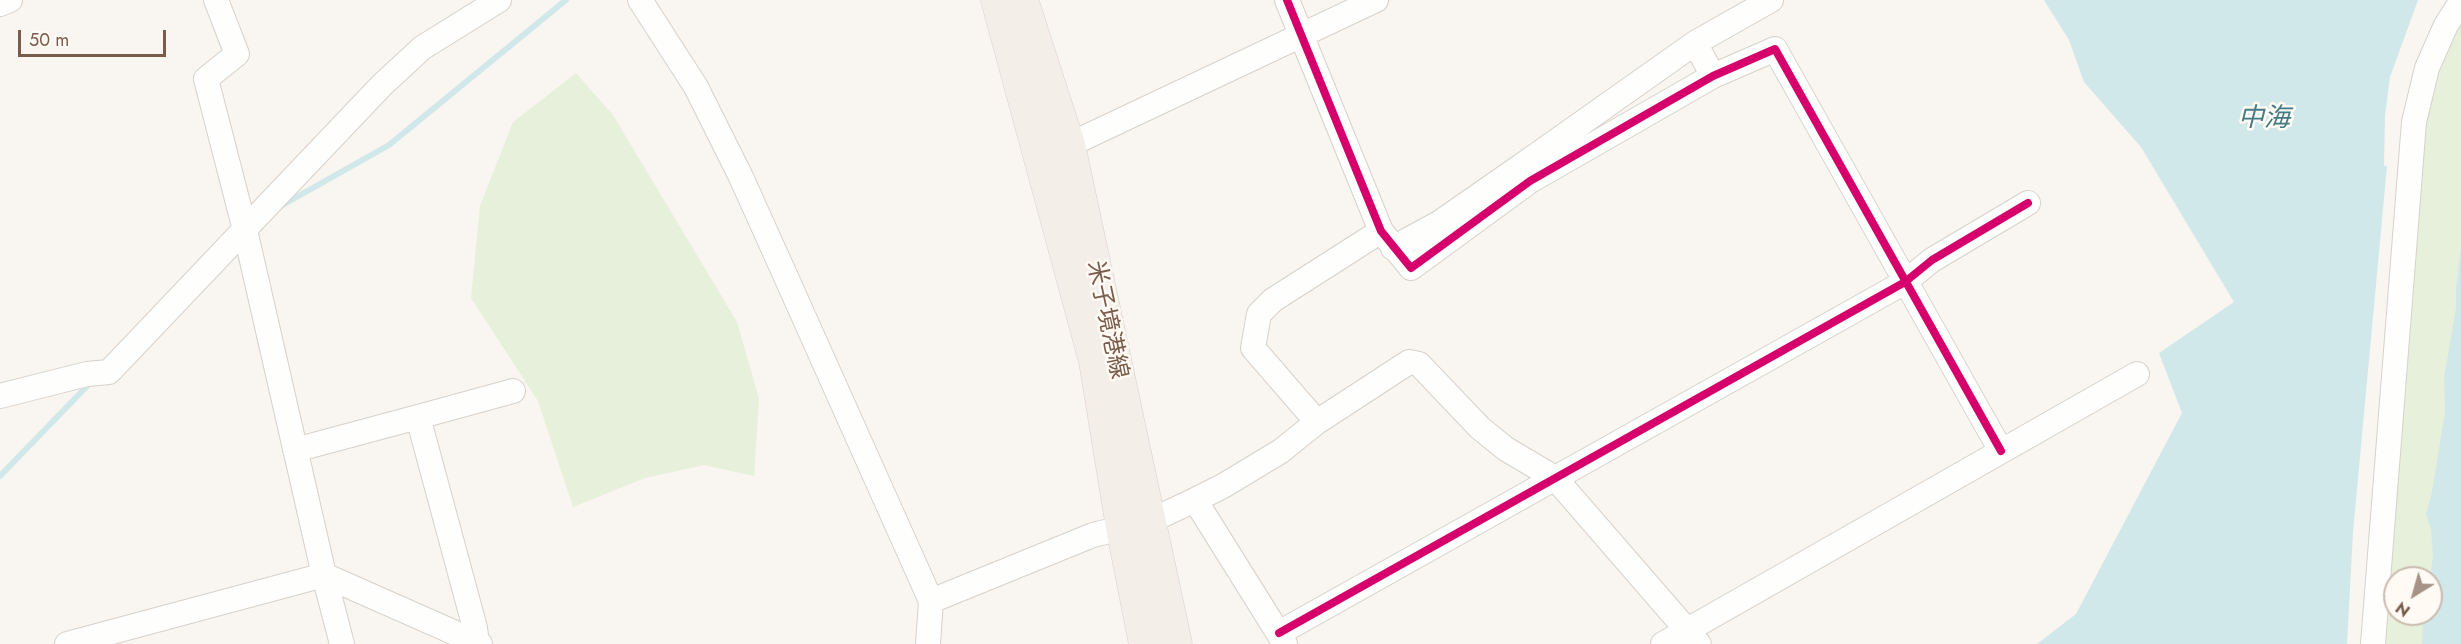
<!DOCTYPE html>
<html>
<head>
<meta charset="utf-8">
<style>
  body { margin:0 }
  #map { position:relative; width:2461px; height:644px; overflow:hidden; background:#f9f5f0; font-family:Jost,sans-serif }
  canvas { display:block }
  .north { position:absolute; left:2383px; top:566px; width:60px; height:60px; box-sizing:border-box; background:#fffaf3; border:2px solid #cabbb1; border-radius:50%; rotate:217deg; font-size:16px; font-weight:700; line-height:24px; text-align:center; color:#7a5c4d }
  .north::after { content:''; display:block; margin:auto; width:21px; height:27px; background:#a69286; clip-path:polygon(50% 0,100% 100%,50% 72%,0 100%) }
  .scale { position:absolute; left:18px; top:30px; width:148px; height:27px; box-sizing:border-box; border:3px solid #7a5c4d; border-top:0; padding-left:8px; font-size:18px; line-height:21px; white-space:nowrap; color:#7a5c4d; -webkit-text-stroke:4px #fffaf3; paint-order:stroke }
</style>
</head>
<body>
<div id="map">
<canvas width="2461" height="644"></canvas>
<div class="north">N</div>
<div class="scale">50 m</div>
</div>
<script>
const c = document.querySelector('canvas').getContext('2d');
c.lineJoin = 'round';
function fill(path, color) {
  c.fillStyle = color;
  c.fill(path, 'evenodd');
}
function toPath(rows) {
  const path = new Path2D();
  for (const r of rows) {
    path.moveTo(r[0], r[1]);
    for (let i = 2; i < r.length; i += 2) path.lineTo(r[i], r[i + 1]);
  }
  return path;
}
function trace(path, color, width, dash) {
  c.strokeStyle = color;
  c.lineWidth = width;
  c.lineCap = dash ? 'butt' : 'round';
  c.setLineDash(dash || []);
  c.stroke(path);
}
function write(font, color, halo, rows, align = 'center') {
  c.font = font + ' Jost,"Noto Sans JP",sans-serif';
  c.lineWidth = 5;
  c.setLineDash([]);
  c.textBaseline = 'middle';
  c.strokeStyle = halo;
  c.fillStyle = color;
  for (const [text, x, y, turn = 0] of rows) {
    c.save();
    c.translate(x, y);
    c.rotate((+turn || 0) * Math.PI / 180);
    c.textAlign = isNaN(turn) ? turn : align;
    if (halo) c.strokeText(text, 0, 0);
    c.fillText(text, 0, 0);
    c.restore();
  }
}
fill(toPath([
  [2461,11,2461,644,2379,644,2420,119],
  [2395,578,2431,578,2431,614,2395,614],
  [576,73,613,115,737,322,759,399,754,476,704,465,645,478,573,507,538,401,471,298,480,206,513,122]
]), '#e7f0db');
fill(toPath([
  [2044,0,2418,0,2390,77,2385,115,2384,166,2387,166,2353,532,2347,644,2037,644,2076,614,2182,413,2159,353,2234,302,2141,147,2084,82,2069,40],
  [2461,248,2461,644,2422,644,2423,614,2431,614,2430,578,2433,556,2431,529,2426,514,2432,492,2445,412,2444,378,2456,308,2456,288]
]), '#d0e8ea');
trace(toPath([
  [279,207,389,145,566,0],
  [0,476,91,382]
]), '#d0e8ea', 6);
const minor = toPath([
  [216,0,237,54,206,79,245,230,324,575,342,644],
  [640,0,696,87,741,177,786,277,931,601,928,644],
  [1287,0,1381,231,1411,268,1530,181,1713,76,1775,49,2001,451],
  [0,4,10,0],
  [1695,43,1771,0],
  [1069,145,1376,0],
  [1521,166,1695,43,1713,76],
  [1393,248,1439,223,1521,166,1530,180],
  [0,396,87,374,109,372,382,85,422,48,499,0],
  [418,417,513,391],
  [1317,422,1253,348,1259,314,1273,300,1381,231],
  [295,450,418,417,475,628,477,643],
  [1195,500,1223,486,1281,451,1317,422,1409,362,1419,364,1480,428,1506,449,1555,478,1699,644],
  [931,601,1093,535,1150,521,1195,500,1285,644],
  [1279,633,1905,282,1932,260,2028,203],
  [67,644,324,575,480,644],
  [1663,644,2137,374],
  [2373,644,2414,122,2427,68,2446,25,2461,2]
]);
const major = toPath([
  [997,0,1095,361,1122,527,1145,644],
  [1022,0,1069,145,1176,644]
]);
trace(minor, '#d7d1cb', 26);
trace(major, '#dad1cc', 33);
trace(minor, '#fefefd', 24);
trace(major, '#f3eee8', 32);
trace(toPath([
  [1287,0,1381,231,1411,268,1530,181,1713,76,1775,49,2001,451],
  [1279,633,1905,282,1932,260,2028,203]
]), '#d6006c', 8);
write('24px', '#7a5c4d', '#fffaf3', [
  ["米子境港線",1106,320,78]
]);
write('italic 26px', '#437c86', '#fffaf3', [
  ["中海",2264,120]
]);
</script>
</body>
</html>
